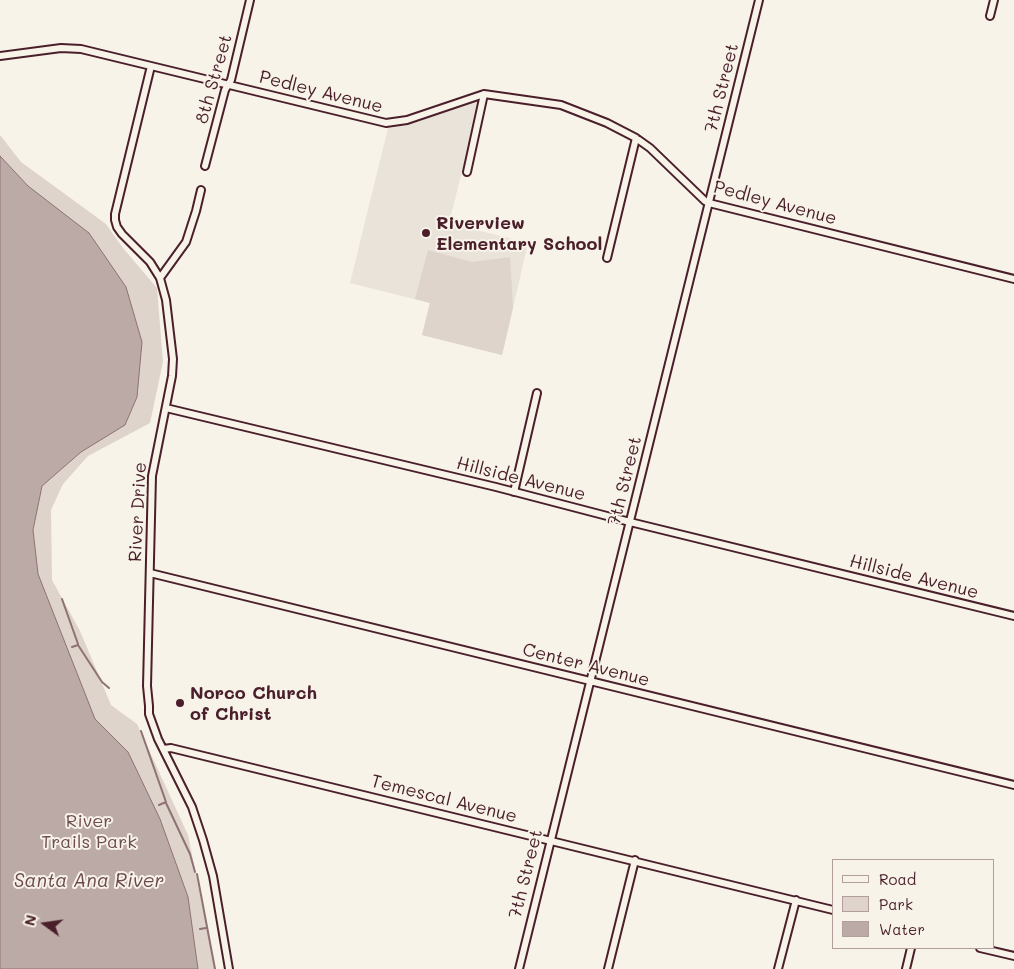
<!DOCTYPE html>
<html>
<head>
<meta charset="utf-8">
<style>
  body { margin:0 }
  #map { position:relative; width:1014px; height:969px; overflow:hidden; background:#f7f3e8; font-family:Mali,sans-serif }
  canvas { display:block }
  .legend { position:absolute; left:832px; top:859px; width:162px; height:90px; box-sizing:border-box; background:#f7f3e8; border:1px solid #b29e9c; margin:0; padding:6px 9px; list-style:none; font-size:15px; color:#4a1f2b }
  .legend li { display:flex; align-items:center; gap:10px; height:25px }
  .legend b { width:25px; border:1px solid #b29e9c }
  .north { position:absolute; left:20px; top:899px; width:50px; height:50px; -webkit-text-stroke:4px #f7f3e8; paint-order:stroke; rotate:284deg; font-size:14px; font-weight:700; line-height:20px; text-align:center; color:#4a1f2b }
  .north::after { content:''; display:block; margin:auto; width:18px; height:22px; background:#4a1f2b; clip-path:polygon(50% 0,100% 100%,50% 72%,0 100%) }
</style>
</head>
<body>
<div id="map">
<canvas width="1014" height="969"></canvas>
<ul class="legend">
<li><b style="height:6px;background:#f7f3e8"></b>Road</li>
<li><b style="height:14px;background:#ded4cc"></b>Park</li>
<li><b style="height:14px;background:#bcaaa7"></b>Water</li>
</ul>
<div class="north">N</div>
</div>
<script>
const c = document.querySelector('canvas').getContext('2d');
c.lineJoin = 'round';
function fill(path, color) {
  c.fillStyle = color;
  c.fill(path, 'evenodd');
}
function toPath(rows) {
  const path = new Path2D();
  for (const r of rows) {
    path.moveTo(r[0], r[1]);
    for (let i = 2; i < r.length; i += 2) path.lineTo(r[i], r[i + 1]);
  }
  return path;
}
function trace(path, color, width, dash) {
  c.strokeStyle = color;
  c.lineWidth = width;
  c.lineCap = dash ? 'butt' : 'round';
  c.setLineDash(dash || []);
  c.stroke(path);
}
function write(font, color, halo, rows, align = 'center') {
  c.font = font + ' Mali,sans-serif';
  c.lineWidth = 4;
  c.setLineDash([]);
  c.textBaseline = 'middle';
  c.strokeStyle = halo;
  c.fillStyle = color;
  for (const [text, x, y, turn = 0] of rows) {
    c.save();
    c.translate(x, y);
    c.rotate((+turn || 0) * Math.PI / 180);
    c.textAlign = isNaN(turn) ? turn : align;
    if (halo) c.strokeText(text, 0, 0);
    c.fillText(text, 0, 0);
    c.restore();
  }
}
fill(toPath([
  [480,100,449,223,528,243,502,355,422,335,430,303,350,283,388,128,408,125]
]), '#eae3da');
fill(toPath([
  [0,135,21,162,106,224,123,248,157,288,163,362,150,423,88,456,63,484,51,510,52,580,80,631,111,705,137,724,188,835,215,969,193,969,0,888],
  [428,250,472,262,510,257,513,308,502,355,422,335,430,303,415,299]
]), '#ded4cc');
const water = toPath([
  [0,156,28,186,89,233,126,287,142,342,137,397,125,425,81,452,42,486,33,530,38,574,95,719,128,752,160,819,188,897,198,969,0,969,0,156]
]);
fill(water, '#bcaaa7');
trace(water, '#8e7275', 1);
trace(toPath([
  [62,599,78,644],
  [72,647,78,645,102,682,109,688],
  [141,731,166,802,159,805],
  [166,803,190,854,195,872],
  [197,874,215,969],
  [200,929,206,928]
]), '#8e7275', 2);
const minor = toPath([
  [990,16,994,0],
  [0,56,61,48,81,49,386,123,407,120,484,94,561,105,607,123,636,138,650,148,705,201,709,203,1014,279],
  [151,66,115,214,115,220,117,227,122,234,150,262,160,278,166,300,173,359,172,376,152,476,147,686,149,706,149,714,158,739,192,807,203,840,213,876,229,969],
  [205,166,225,90,231,80,250,0],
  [467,172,484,94],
  [607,258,636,138],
  [160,278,186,242,196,211,201,190],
  [166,408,496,487,630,522,1014,616],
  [514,492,537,393],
  [150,573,1014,785],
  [163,749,171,748,257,769,833,910],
  [980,948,1014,956],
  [519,969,759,0],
  [608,969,635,860],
  [778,969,796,900],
  [906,969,911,948]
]);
trace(minor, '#4a1f2b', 10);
trace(minor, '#f7f3e8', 6);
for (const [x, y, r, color] of [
  [426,233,5,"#4a1f2b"],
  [180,703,5,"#4a1f2b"]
]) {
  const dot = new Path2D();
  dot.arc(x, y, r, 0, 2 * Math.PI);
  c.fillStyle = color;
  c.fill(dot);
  trace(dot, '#f7f3e8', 2);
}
write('18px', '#4a1f2b', '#f7f3e8', [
  ["8th Street",214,79,-74],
  ["7th Street",722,88,-76],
  ["Pedley Avenue",321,92,14],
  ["Pedley Avenue",775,203,15],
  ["Hillside Avenue",521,479,14],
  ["7th Street",625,481,-76],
  ["River Drive",138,512,-87],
  ["Hillside Avenue",914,577,14],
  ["Center Avenue",586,665,14],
  ["Temescal Avenue",444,799,14],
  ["7th Street",526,874,-76]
]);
write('bold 18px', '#4a1f2b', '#f7f3e8', [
  ["Riverview",436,223],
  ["Elementary School",436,244],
  ["Norco Church",190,693],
  ["of Christ",190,714]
], 'left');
write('18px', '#6f4c53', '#f7f3e8', [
  ["River",89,821],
  ["Trails Park",89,842]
]);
write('italic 19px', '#6c4950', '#f7f3e8', [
  ["Santa Ana River",89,881]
]);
</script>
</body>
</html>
